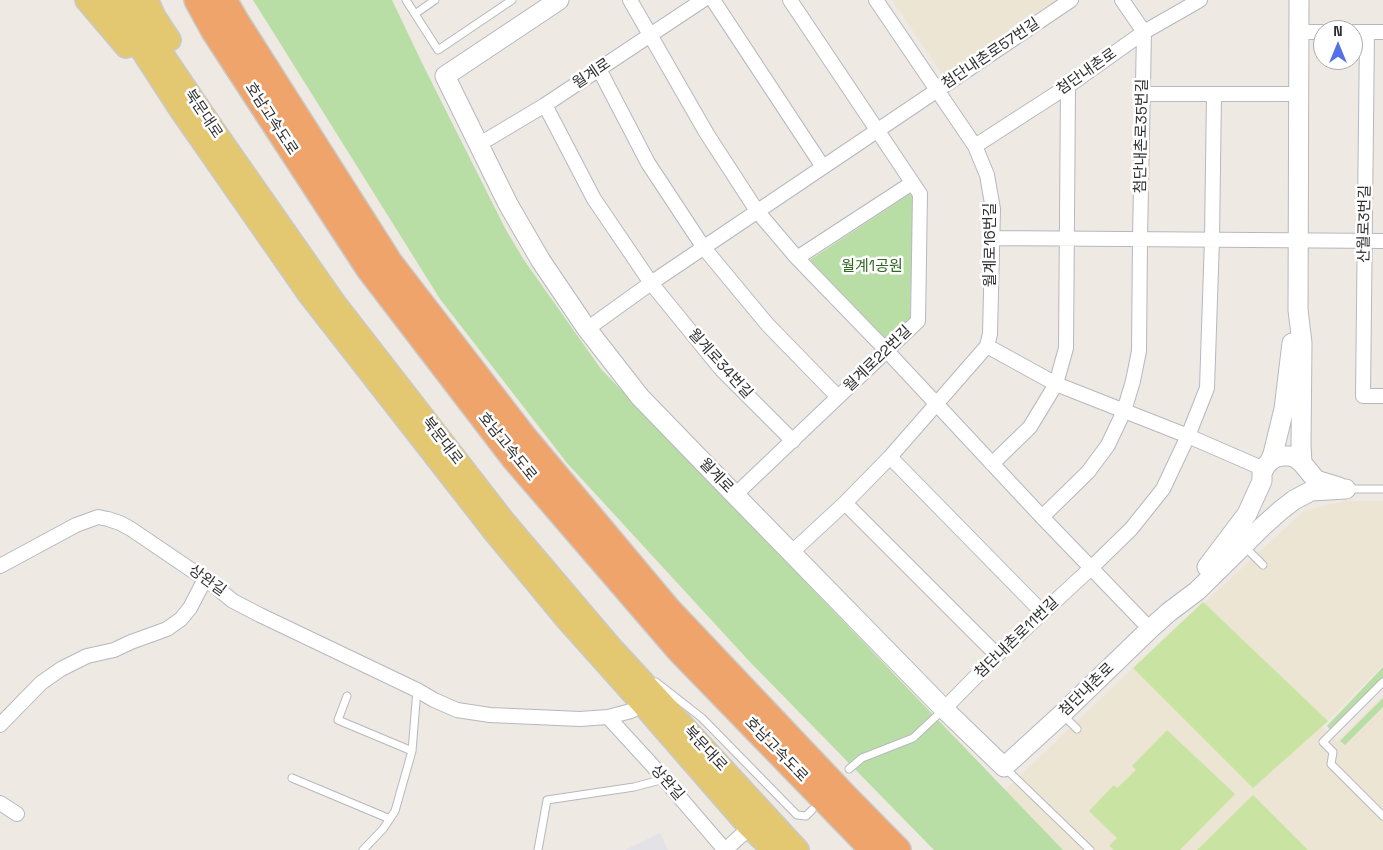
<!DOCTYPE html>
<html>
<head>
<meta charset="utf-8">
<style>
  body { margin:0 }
  #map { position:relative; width:1383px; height:850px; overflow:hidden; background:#eee9e2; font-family:"Space Grotesk",sans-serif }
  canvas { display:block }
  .north { position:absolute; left:1313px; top:20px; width:50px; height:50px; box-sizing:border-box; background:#fff; border:1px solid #ababab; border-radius:50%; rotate:0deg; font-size:14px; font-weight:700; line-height:20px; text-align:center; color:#2e2e2e }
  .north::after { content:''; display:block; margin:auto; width:18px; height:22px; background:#5571e8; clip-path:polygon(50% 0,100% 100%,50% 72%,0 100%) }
</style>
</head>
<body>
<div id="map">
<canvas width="1383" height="850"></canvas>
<div class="north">N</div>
</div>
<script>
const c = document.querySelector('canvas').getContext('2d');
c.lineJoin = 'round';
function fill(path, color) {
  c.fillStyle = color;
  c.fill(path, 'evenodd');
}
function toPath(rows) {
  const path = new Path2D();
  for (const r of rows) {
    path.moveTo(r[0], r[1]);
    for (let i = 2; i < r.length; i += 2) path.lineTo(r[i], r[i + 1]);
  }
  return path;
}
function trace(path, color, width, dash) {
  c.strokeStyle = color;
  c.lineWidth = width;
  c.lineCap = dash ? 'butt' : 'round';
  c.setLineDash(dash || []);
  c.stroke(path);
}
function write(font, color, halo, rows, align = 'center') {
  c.font = font + ' "Space Grotesk","Noto Sans KR",sans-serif';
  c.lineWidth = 5;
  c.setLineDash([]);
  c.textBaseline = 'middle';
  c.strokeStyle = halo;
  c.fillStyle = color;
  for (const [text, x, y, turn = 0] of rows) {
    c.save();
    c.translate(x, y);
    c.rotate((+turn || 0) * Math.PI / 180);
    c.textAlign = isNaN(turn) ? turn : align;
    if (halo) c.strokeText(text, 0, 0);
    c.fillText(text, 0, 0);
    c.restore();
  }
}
fill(toPath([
  [660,833,668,850,625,850]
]), '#e3e2e7');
fill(toPath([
  [892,0,1058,0,947,75,942,74],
  [1344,501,1383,501,1383,665,1322,727,1337,741,1383,696,1383,850,1063,850,1005,790,1133,668,1304,511]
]), '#ede5d4');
fill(toPath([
  [253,0,392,0,424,67,506,230,524,260,601,369,1063,850,934,850,749,661,567,463,440,299],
  [911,193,913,197,910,320,890,339,886,339,810,260],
  [1383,667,1383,678,1331,731,1327,726],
  [1383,698,1383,707,1345,745,1340,741]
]), '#b9dea5');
fill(toPath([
  [1203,602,1328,721,1253,788,1133,668],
  [1167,730,1235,794,1180,850,1114,850,1109,846,1117,838,1089,811,1114,785,1117,788,1136,770,1132,766],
  [1253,795,1308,850,1197,850]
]), '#c9e4a2');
const lane = toPath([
  [406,0,438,50,512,0],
  [415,14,435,0],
  [1346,489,1383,489],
  [1245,547,1263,565],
  [656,682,702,718,797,815,806,816,812,810],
  [1383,682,1323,742,1333,752,1331,764,1383,816],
  [347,696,338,720,412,751],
  [1062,714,1077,729],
  [1004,767,1090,850],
  [849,769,862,758,913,738,944,709],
  [292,778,390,819],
  [363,850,383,829,395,811,412,751,417,690],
  [538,850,547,800,634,787,664,779]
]);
const street = toPath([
  [630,0,707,134,757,211,797,258,887,351,1042,517,1150,629],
  [713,0,823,167],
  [1300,32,1323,32],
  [1353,32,1383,32],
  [1367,32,1363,396,1383,396],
  [599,69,648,163,704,248,767,324,838,397],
  [1143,94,1299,94],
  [545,105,594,199,651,283,721,369,793,441],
  [478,145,545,105,703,0],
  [975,146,1068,86,1144,32,1200,0],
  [993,238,1383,241],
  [797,258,912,183],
  [587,329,651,283,1071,0],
  [987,346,1056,384,1188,436,1264,469],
  [890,457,1042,612],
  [992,464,1030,427,1056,384,1066,348,1068,86],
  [735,495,918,321,920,194,790,0],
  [845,503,997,655],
  [1042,517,1088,472,1108,445,1124,411,1133,381,1139,351,1140,239,1144,32,1122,0],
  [792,552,845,503,890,457,987,346,990,334,993,209,987,175,975,146,876,0],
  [0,566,76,525,98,517,108,519,120,523,131,529,212,584,233,601,260,615,417,690,434,700,457,710,490,715,580,719,608,717,631,711,642,704],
  [944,709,997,655,1091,568,1131,529,1163,489,1188,436,1207,388,1212,239,1214,94],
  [608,717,652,765,725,850],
  [0,725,41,683,61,669,87,656,114,650,131,642,167,629,181,619,190,608,205,579],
  [0,803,17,814],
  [725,850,756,822]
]);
const secondary = toPath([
  [559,0,445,76,508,204,541,261,587,329,640,397,735,495,944,709,1004,767,1062,714,1150,629,1169,612,1197,591,1262,527,1281,510,1294,500,1311,491,1346,489],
  [1299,0,1298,310,1302,343,1301,444,1302,463],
  [1270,461,1276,457,1283,456,1290,456,1296,458,1302,463,1316,480,1339,487],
  [1207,567,1247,514,1262,481,1262,473,1265,467,1270,461,1273,454,1284,409,1292,343]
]);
const primary = toPath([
  [86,0,126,47],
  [109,0,181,111,307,292,495,533,567,620,642,704,749,827,773,850],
  [126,0,212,127,335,303,505,522,612,648,798,850],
  [147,0,155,17,170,40]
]);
const highway = toPath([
  [197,0,214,31,369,269,513,457,680,651,873,850],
  [224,0,236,21,390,263,524,437,667,608,843,794,898,850]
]);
trace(lane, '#b6b8c0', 9);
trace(street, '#b6b8c0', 16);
trace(secondary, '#b6b8c0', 21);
trace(primary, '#c9c9c9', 24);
trace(highway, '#c9c9c9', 28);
trace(lane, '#fff', 7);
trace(street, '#fff', 14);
trace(secondary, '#fff', 19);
trace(primary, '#e4c871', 21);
trace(highway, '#efa46c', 25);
write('15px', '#2e2e2e', '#fff', [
  ["첨단내촌로57번길",991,54,-34],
  ["첨단내촌로",1087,72,-35],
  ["월계로",592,74,-34],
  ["북문대로",203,114,56],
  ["호남고속도로",271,119,57],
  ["첨단내촌로35번길",1142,136,-89],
  ["산월로3번길",1365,224,-89],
  ["월계로16번길",991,245,-90],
  ["월계로22번길",878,359,-44],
  ["월계로34번길",720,364,48],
  ["북문대로",442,441,52],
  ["호남고속도로",507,447,51],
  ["월계로",716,476,46],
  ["상완길",207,581,36],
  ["첨단내촌로11번길",1017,638,-44],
  ["첨단내촌로",1087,690,-44],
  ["북문대로",705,749,47],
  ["호남고속도로",776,750,46],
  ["상완길",667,783,49]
]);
write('15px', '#326623', '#fff', [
  ["월계1공원",872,267]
]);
</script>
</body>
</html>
